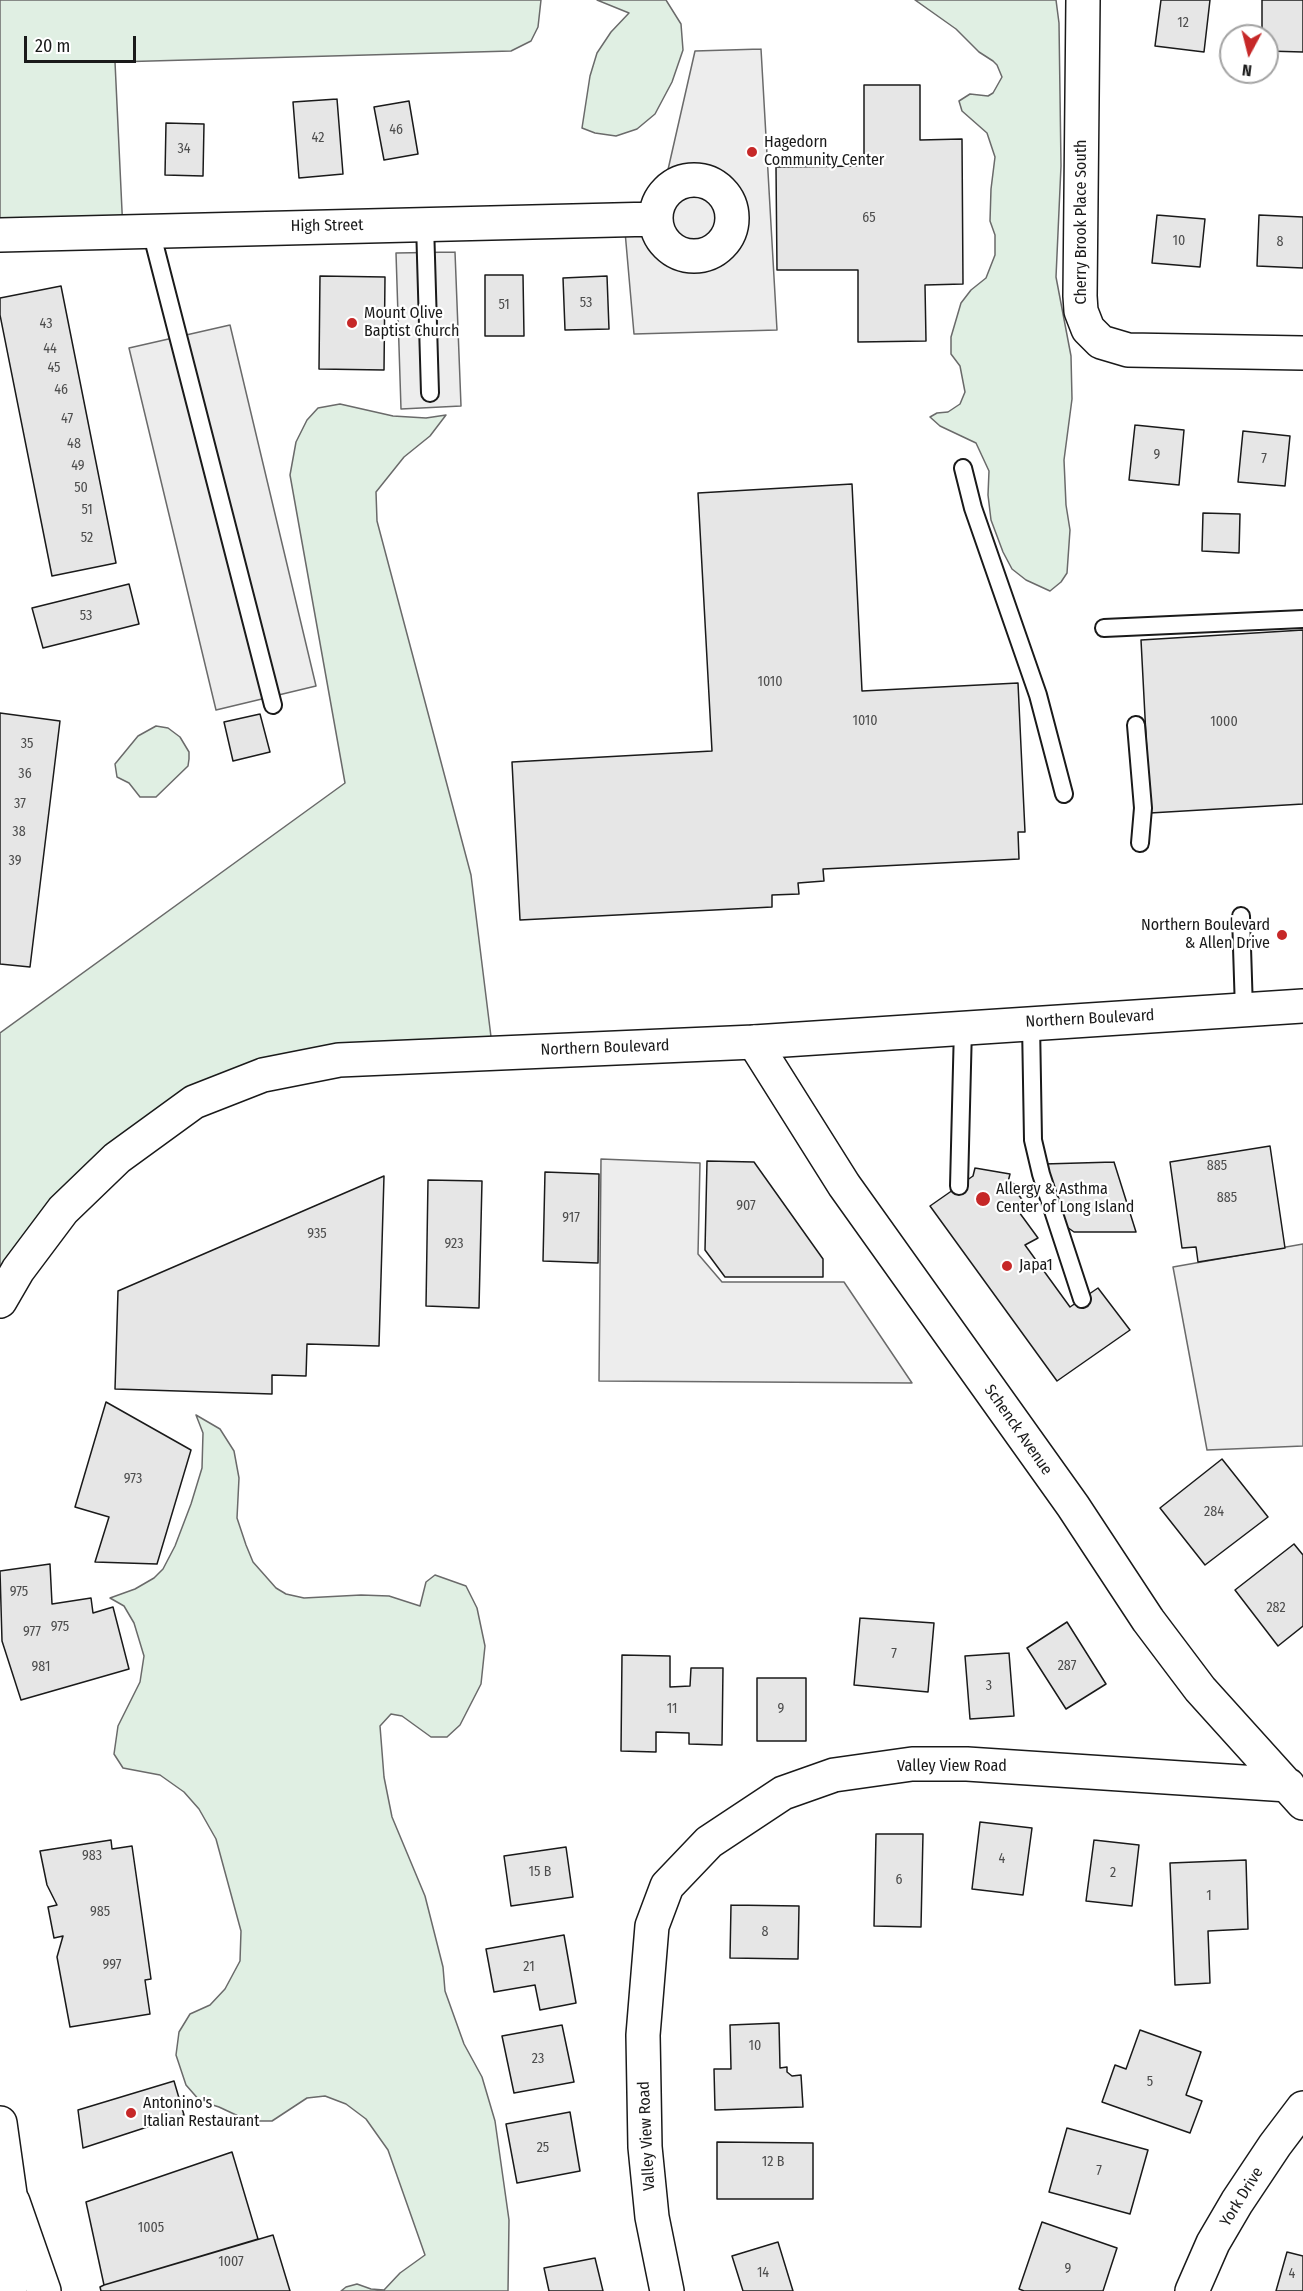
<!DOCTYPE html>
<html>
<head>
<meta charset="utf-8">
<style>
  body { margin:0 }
  #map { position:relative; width:1303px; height:2291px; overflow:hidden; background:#fff; font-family:"Fira Sans Condensed",sans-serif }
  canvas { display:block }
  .north { position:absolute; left:1219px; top:24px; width:60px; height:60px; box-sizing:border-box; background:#fff; border:2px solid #a3a3a3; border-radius:50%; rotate:187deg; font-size:16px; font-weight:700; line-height:24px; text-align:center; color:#1a1a1a }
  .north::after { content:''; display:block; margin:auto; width:21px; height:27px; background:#c62828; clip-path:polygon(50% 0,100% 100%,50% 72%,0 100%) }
  .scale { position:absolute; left:24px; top:36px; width:112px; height:27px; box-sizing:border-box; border:3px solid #1a1a1a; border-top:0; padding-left:8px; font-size:18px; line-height:21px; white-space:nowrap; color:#1a1a1a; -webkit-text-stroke:4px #fff; paint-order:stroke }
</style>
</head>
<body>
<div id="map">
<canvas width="1303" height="2291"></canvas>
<div class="north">N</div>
<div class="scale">20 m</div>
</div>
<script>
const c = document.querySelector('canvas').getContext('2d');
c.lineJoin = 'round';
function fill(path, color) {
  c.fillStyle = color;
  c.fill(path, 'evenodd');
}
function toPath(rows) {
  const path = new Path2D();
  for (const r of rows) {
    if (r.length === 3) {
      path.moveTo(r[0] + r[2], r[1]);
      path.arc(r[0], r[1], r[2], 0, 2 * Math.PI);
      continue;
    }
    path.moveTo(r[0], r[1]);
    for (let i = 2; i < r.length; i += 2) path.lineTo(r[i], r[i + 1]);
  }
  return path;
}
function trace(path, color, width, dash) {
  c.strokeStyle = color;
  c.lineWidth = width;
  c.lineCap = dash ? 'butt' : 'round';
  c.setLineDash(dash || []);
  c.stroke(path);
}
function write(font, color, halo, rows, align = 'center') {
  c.font = font + ' "Fira Sans Condensed",sans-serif';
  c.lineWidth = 4.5;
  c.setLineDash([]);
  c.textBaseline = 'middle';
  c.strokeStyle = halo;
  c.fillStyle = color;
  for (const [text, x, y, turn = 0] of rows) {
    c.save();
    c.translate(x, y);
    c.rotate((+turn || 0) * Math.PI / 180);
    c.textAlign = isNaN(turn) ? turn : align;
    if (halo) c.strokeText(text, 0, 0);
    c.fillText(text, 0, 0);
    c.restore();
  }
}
const green = toPath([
  [0,0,541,0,538,27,531,41,511,51,115,62,123,232,0,235,0,0],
  [597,0,666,0,681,24,683,50,672,82,655,114,637,129,616,136,595,133,582,128,590,76,597,53,611,32,629,13,597,0],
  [915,0,1056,0,1059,23,1061,166,1056,277,1071,356,1072,399,1064,460,1066,505,1070,530,1067,573,1061,582,1050,591,1026,580,1012,569,1003,552,991,520,988,495,989,471,976,443,940,426,930,417,937,413,948,412,960,404,965,392,960,366,951,354,951,337,961,303,971,290,986,278,995,255,995,235,990,221,991,189,995,157,987,133,962,111,959,101,970,94,988,96,993,93,1002,77,997,65,993,61,979,52,956,29,915,0],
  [340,404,393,416,426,418,446,415,430,436,404,457,376,492,377,521,471,875,493,1053,263,1075,117,1158,0,1301,0,1033,345,783,290,475,296,442,307,420,318,408,340,404],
  [156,726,168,728,180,737,189,752,189,759,188,766,156,797,140,797,129,783,117,777,115,764,138,736,156,726],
  [196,1415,220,1429,234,1451,239,1478,237,1518,246,1545,253,1562,276,1588,286,1594,304,1598,361,1595,389,1596,420,1606,426,1582,435,1575,466,1586,477,1608,485,1646,481,1684,460,1725,447,1737,431,1737,402,1716,391,1714,380,1726,384,1777,392,1817,425,1896,443,1967,445,1991,464,2044,482,2077,495,2121,509,2220,508,2291,341,2291,346,2287,357,2284,371,2289,384,2290,400,2273,425,2255,388,2150,366,2119,346,2104,325,2096,307,2098,272,2121,249,2121,219,2107,200,2101,186,2085,176,2055,179,2032,190,2014,210,2005,225,1989,240,1961,241,1931,216,1839,199,1809,184,1792,160,1775,123,1768,114,1754,118,1726,140,1682,144,1656,134,1623,124,1606,110,1598,135,1589,154,1578,163,1569,175,1546,191,1504,202,1468,203,1433,196,1415]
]);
fill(green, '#e0efe3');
trace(green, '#6a6a6a', 1.5);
const parking = toPath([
  [761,49,777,330,634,334,624,220,657,206,662,196,695,51,761,49],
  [455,252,461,406,401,409,396,253,455,252],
  [230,325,316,686,216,710,129,348,230,325],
  [601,1159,700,1163,698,1254,722,1282,844,1282,912,1383,599,1381,601,1159],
  [1303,1244,1303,1446,1207,1450,1173,1267,1303,1244]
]);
fill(parking, '#ededed');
trace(parking, '#6a6a6a', 1.5);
const building = toPath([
  [1161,0,1210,0,1204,52,1155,46,1161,0],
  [1262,0,1303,0,1303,52,1267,51,1267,36,1262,36,1262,0],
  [864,85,920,85,920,140,962,139,963,284,925,285,926,341,858,342,858,270,777,270,776,167,864,166,864,85],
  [337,99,343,174,299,178,293,102,337,99],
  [409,101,418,154,384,160,374,107,409,101],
  [166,123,204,124,203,176,165,175,166,123],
  [1157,215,1205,219,1200,267,1152,263,1157,215],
  [1259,215,1303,217,1303,268,1257,266,1259,215],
  [485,275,523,275,524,336,485,336,485,275],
  [320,276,385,277,384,370,319,369,320,276],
  [607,276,609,329,565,330,563,278,607,276],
  [61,286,116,563,52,576,0,315,0,298,61,286],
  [1135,425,1184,430,1179,485,1129,480,1135,425],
  [1243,431,1290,436,1285,486,1238,482,1243,431],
  [852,484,862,691,1018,683,1025,832,1018,832,1019,859,823,869,824,881,798,883,799,894,772,895,772,907,520,920,512,762,712,751,698,493,852,484],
  [1203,513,1240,514,1239,553,1202,551,1203,513],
  [129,584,139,624,43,648,32,608,129,584],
  [1303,630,1303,804,1150,813,1141,640,1303,630],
  [0,713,60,721,30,967,0,964,0,713],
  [260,714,270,752,233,761,224,722,260,714],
  [1270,1146,1285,1248,1198,1262,1196,1247,1182,1248,1170,1162,1270,1146],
  [707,1161,754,1162,823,1259,823,1277,725,1277,705,1250,707,1161],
  [1114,1162,1136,1232,1074,1232,1067,1227,1044,1164,1114,1162],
  [975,1168,1010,1174,1008,1182,1015,1184,1014,1189,1027,1206,1019,1212,1038,1238,1025,1245,1070,1307,1098,1288,1130,1330,1057,1381,930,1206,973,1176,975,1168],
  [545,1172,599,1174,598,1263,543,1261,545,1172],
  [384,1176,379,1346,307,1344,306,1376,272,1375,272,1394,115,1389,118,1291,384,1176],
  [428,1180,482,1181,479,1308,426,1306,428,1180],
  [106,1402,191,1450,157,1564,95,1562,109,1517,75,1507,106,1402],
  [1222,1459,1268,1517,1205,1565,1160,1508,1222,1459],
  [1294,1544,1303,1555,1303,1626,1278,1646,1235,1590,1294,1544],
  [50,1564,52,1604,91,1598,93,1613,113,1607,129,1669,21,1700,2,1641,0,1571,50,1564],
  [860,1618,934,1623,928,1692,854,1685,860,1618],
  [1067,1622,1106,1684,1066,1709,1027,1648,1067,1622],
  [1009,1653,1014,1716,970,1719,965,1656,1009,1653],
  [622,1655,670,1656,670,1687,690,1686,691,1668,723,1668,722,1745,689,1744,689,1733,656,1732,656,1752,621,1751,622,1655],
  [757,1678,806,1678,806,1741,757,1741,757,1678],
  [980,1822,1032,1828,1023,1895,972,1889,980,1822],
  [876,1834,923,1834,921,1927,874,1926,876,1834],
  [111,1840,112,1849,132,1846,151,1979,145,1980,150,2014,70,2027,57,1957,63,1936,54,1938,48,1907,57,1905,47,1885,40,1851,111,1840],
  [1094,1840,1139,1845,1132,1906,1086,1901,1094,1840],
  [566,1847,573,1897,511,1906,504,1856,566,1847],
  [1246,1860,1248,1929,1208,1931,1210,1983,1175,1985,1170,1863,1246,1860],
  [731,1905,799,1906,798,1959,730,1958,731,1905],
  [564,1935,576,2003,540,2010,535,1985,494,1992,486,1949,564,1935],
  [779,2023,780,2068,787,2067,787,2072,792,2076,801,2075,803,2107,715,2110,714,2069,731,2069,730,2025,779,2023],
  [562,2025,574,2082,514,2093,502,2036,562,2025],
  [1140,2030,1201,2052,1186,2095,1202,2101,1190,2133,1102,2102,1115,2065,1126,2069,1140,2030],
  [174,2081,184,2115,83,2148,78,2110,174,2081],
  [570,2112,580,2171,517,2183,506,2124,570,2112],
  [1067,2128,1148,2150,1130,2214,1049,2192,1067,2128],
  [717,2142,813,2143,813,2199,717,2199,717,2142],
  [232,2152,258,2239,104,2285,86,2202,232,2152],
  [1042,2222,1117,2248,1103,2291,1024,2291,1019,2289,1042,2222],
  [273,2235,290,2291,101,2291,100,2287,104,2285,273,2235],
  [778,2242,793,2291,743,2291,732,2256,778,2242],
  [1287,2252,1303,2256,1303,2291,1276,2291,1287,2252],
  [595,2258,603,2291,549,2291,544,2268,595,2258]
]);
fill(building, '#e6e6e6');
trace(building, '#1a1a1a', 1.5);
const service = toPath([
  [425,224,430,393],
  [151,231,273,705],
  [963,468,973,508,1038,695,1064,794],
  [1104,628,1303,619],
  [1136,725,1143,808,1140,843],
  [1241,916,1244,1010],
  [1031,1023,1033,1140,1041,1174,1082,1299],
  [959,1186,963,1027]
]);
const minor = toPath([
  [1083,0,1080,296,1081,311,1088,329,1101,342,1128,350,1303,353],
  [694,218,38],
  [0,235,655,219],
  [754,1042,844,1185,1073,1506,1148,1620,1200,1689,1303,1803],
  [667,2291,652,2217,645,2147,643,2035,652,1926,667,1886,709,1842,783,1793,834,1775,912,1764,967,1764,1288,1785],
  [1192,2291,1213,2243,1237,2202,1275,2145,1303,2108]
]);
const secondary = toPath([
  [13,2202,44,2291]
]);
const primary = toPath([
  [0,1301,18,1270,63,1210,117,1158,194,1102,263,1075,339,1060,754,1042,1303,1006],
  [0,2123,10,2194,12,2260,10,2291]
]);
trace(service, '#1a1a1a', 20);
trace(minor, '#1a1a1a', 36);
trace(secondary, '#1a1a1a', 36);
trace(primary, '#1a1a1a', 36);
trace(service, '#fff', 16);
trace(minor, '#fff', 33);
trace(secondary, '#fff', 33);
trace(primary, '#fff', 33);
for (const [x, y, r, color] of [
  [752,152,6,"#c62828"],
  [352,323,6,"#c62828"],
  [1282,935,6,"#c62828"],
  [983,1199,8,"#c62828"],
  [1007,1266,6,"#c62828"],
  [131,2113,6,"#c62828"]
]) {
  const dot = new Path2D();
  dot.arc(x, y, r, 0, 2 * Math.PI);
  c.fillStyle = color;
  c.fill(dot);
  trace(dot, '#fff', 2);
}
write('14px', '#4d4d4d', null, [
  ["12",1183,23],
  ["46",396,130],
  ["42",318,138],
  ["34",184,149],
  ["65",869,218],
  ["10",1179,241],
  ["8",1280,242],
  ["53",586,303],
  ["51",504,305],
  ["43",46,324],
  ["44",50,349],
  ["45",54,368],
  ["46",61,390],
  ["47",67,419],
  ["48",74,444],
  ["9",1157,455],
  ["7",1264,459],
  ["49",78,466],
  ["50",81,488],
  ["51",87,510],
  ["52",87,538],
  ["53",86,616],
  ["1010",770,682],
  ["1010",865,721],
  ["1000",1224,722],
  ["35",27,744],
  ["36",25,774],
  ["37",20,804],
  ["38",19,832],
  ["39",15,861],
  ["885",1217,1166],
  ["885",1227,1198],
  ["907",746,1206],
  ["917",571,1218],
  ["935",317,1234],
  ["923",454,1244],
  ["973",133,1479],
  ["284",1214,1512],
  ["975",19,1592],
  ["282",1276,1608],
  ["975",60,1627],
  ["977",32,1632],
  ["7",894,1654],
  ["287",1067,1666],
  ["981",41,1667],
  ["3",989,1686],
  ["11",672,1709],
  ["9",781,1709],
  ["983",92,1856],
  ["4",1002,1859],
  ["15 B",540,1872],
  ["2",1113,1873],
  ["6",899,1880],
  ["1",1209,1896],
  ["985",100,1912],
  ["8",765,1932],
  ["997",112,1965],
  ["21",529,1967],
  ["10",755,2046],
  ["23",538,2059],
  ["5",1150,2082],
  ["25",543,2148],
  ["12 B",773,2162],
  ["7",1099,2171],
  ["1005",151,2228],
  ["1007",231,2262],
  ["9",1068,2269],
  ["14",763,2273],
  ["4",1292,2274]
]);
write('16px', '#1a1a1a', '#fff', [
  ["Hagedorn",764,143],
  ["Community Center",764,161],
  ["Mount Olive",364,314],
  ["Baptist Church",364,332],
  ["Northern Boulevard",1270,926,"right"],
  ["& Allen Drive",1270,944,"right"],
  ["Allergy & Asthma",996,1190],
  ["Center of Long Island",996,1208],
  ["Japa1",1019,1266],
  ["Antonino's",143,2104],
  ["Italian Restaurant",143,2122]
], 'left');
write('16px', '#1a1a1a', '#fff', [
  ["Cherry Brook Place South",1082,222,-90],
  ["High Street",327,226,-1],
  ["Northern Boulevard",1090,1019,-3],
  ["Northern Boulevard",605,1048,-2],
  ["Schenck Avenue",1018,1430,55],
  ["Valley View Road",952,1767],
  ["Valley View Road",647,2136,-93],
  ["York Drive",1242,2197,-58]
]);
</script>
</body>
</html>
